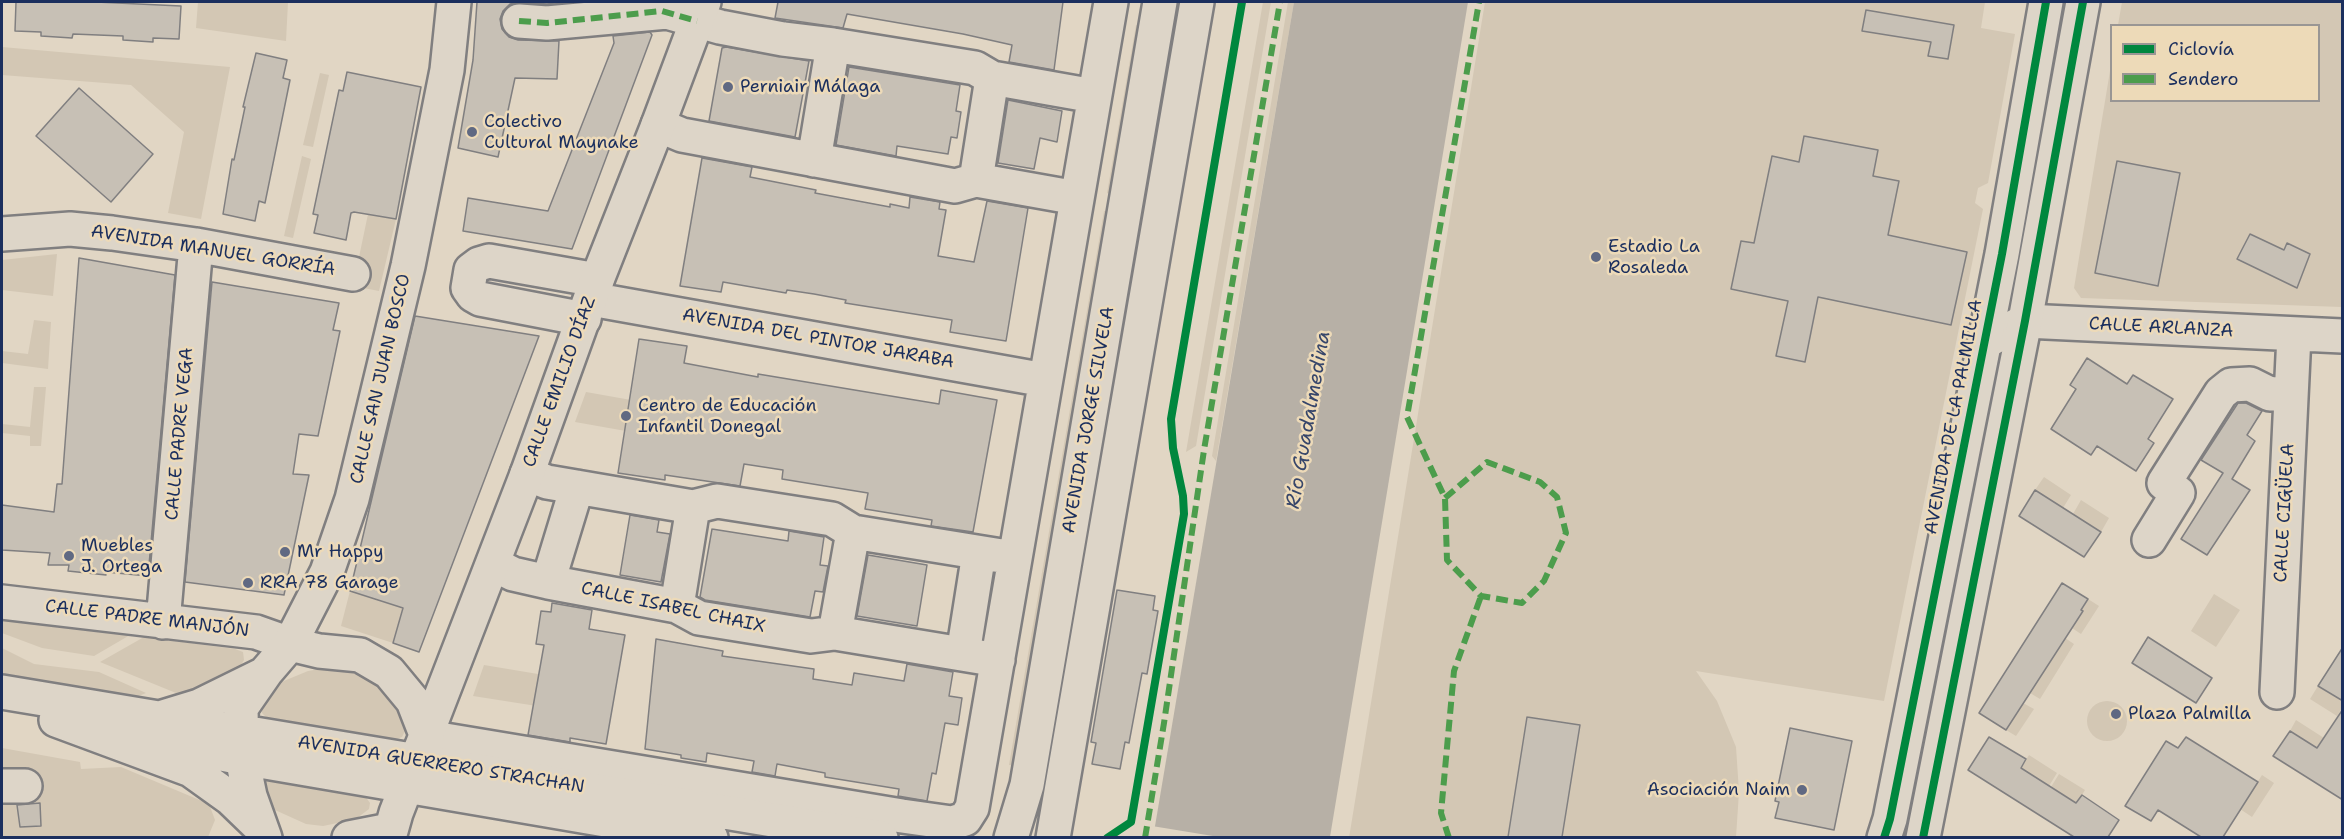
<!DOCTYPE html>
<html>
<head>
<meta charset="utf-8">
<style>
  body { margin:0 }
  #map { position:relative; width:2344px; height:839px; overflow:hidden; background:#e1d6c4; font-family:"Shantell Sans",sans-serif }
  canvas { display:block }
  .frame { position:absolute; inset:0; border:3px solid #1b2f5e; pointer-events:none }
  .legend { position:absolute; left:2110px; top:24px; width:210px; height:78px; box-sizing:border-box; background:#eddab8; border:2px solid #999694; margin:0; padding:8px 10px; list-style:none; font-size:18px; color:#1b2f5e }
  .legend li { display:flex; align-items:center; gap:12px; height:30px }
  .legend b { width:30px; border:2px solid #999694 }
</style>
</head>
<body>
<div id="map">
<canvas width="2344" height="839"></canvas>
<div class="frame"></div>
<ul class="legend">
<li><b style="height:8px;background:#00873e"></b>Ciclovía</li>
<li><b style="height:8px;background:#4c9d4c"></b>Sendero</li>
</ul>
</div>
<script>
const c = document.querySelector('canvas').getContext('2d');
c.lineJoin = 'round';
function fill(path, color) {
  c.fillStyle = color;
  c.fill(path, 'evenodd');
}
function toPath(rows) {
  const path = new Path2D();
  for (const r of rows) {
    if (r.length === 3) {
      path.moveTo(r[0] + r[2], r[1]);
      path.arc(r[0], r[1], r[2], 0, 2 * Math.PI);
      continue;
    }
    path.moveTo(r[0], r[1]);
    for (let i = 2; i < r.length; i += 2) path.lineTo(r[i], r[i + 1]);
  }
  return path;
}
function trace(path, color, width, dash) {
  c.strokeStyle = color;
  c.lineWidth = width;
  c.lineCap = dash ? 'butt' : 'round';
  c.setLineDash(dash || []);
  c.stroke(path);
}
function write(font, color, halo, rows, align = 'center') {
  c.font = font + ' "Shantell Sans",sans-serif';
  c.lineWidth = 5;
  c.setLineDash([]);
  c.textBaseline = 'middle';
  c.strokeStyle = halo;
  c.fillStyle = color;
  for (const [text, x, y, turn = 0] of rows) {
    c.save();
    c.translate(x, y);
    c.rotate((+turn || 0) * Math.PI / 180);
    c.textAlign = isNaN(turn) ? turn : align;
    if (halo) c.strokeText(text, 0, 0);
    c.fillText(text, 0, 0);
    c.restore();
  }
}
fill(toPath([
  [198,2,288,2,286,41,196,28],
  [1177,2,1183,2,1049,779,1043,778],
  [1263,2,1271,2,1196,446,1186,452],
  [1288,2,1294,2,1216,461,1212,456],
  [1485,2,1985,2,1981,28,2015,34,1988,183,1978,188,1975,203,1983,209,1884,701,1696,671,1717,701,1736,747,1739,792,1736,837,1349,838],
  [2059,2,2070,2,2028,245,2018,244],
  [2122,2,2342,2,2342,307,2081,298,2074,288,2111,65,2112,100,2318,100,2318,26,2118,25],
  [1136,25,1145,26,1017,766,1009,765,1104,211,1109,211,1112,195,1107,193],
  [2,47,230,67,201,219,168,213,184,132,131,85,2,75],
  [320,73,329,75,313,147,303,145],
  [302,156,311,159,293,238,284,236],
  [368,214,396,219,379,291,353,286],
  [57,254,53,296,2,290,2,260],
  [34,320,51,322,48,369,2,363,2,351,28,354],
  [1996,357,2005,359,1915,809,1906,807],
  [34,387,46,387,41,446,30,446,30,436,2,433,2,424,30,427],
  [586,392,676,408,671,439,575,422],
  [2044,477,2071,495,2063,508,2035,490],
  [2081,500,2109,518,2101,532,2073,514],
  [350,591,403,608,393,643,341,626],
  [2214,594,2240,610,2216,647,2191,631],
  [2088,599,2099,606,2081,634,2072,628],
  [2,619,130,635,94,656,42,648,2,633],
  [144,637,235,649,243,652,244,660,241,665,213,682,191,691,176,693,100,662],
  [2065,638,2074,644,2040,699,2030,693,2053,653,2055,655],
  [2,648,34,664,99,672,146,693,126,701,2,678],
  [484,665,580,681,575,712,473,696],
  [331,667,356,672,384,688,404,716,407,727,402,737,392,741,272,723,262,713,261,702,279,683,308,671],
  [2318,686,2342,701,2342,708,2337,716,2310,699],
  [2107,721,20],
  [2023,703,2034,709,2016,736,2006,730],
  [2296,720,2324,738,2317,748,2290,731],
  [2,748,80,762,81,769,121,767,209,804,215,820,208,837,6,837,2,836],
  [2029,755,2057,773,2049,786,2021,768],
  [2059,774,2085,790,2077,803,2051,787],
  [2262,775,2274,783,2252,817,2240,809],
  [269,781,365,796,370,803,369,809,357,818,342,822,323,826,306,824,275,810,259,794,264,782]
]), '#d3c7b4');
fill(toPath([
  [1294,2,1468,2,1330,837,1153,838]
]), '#b7b0a6');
fill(toPath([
  [1152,826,1219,837,1150,838]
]), '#e1d6c4');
const building = toPath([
  [16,2,96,2,181,6,179,39,153,38,153,42,123,40,123,36,73,34,72,38,41,36,41,32,15,31,16,2],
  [477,2,562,2,547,4,520,2,510,4,503,11,500,19,502,29,509,37,518,40,559,41,557,79,515,78,498,157,458,148,473,60,477,2],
  [778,2,1063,2,1054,70,1009,62,1012,45,963,34,847,14,843,28,775,18,778,2],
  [1866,10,1954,25,1948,59,1928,56,1931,42,1862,31,1866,10],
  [650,32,652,35,572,249,463,231,468,198,548,211,614,43,613,36,650,32],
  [726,47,809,61,795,137,709,121,722,48,726,47],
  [256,53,287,60,283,78,290,80,265,203,259,201,255,221,223,214,232,159,234,160,245,107,243,107,256,53],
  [849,67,960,85,956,111,961,112,957,138,951,137,948,154,897,146,896,156,836,145,849,67],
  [347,72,421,87,396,219,354,212,351,213,346,240,314,233,318,215,313,214,339,90,343,91,347,72],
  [79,88,153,154,111,202,36,136,79,88],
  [1008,100,1062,111,1057,142,1040,138,1034,169,998,163,1008,100],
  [1804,136,1878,150,1873,176,1899,181,1888,235,1967,252,1951,325,1818,297,1805,362,1776,356,1788,301,1731,289,1741,241,1754,243,1772,156,1799,162,1804,136],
  [702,158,752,167,750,177,816,190,815,193,890,207,890,204,909,208,910,197,940,202,939,209,946,210,938,256,974,262,987,201,1028,208,1006,341,950,332,952,320,845,303,846,300,814,294,787,290,786,293,723,282,721,292,680,286,702,158],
  [2117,161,2180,173,2158,286,2095,273,2117,161],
  [2250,234,2284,250,2287,243,2310,254,2297,288,2237,259,2250,234],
  [79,258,175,275,148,576,106,572,106,575,68,571,69,565,48,565,50,553,2,550,2,505,54,512,57,484,62,484,79,258],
  [212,282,339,303,333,330,340,331,318,436,299,434,293,474,309,475,284,595,185,582,212,282],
  [415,316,539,336,419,652,393,643,403,608,350,591,415,316],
  [639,339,687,346,684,363,758,377,758,374,939,404,941,390,997,400,973,532,931,526,932,520,865,509,868,493,782,479,783,470,744,464,740,486,665,475,665,480,618,473,639,339],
  [2087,358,2127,384,2133,375,2173,399,2148,439,2154,443,2136,471,2097,446,2091,455,2051,429,2076,389,2070,385,2087,358],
  [2238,403,2246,403,2262,411,2247,435,2255,441,2232,479,2250,490,2207,555,2181,539,2223,473,2201,460,2238,403],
  [2035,490,2101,532,2084,557,2019,516,2035,490],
  [630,515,659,520,657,532,670,534,661,582,620,575,630,515],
  [712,529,788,541,789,531,824,537,820,565,828,566,823,592,815,591,810,617,705,600,700,597,712,529],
  [868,555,927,565,917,626,857,616,868,555],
  [2062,583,2088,599,2081,610,2083,611,2006,730,1979,713,2062,583],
  [1117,590,1155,596,1153,610,1158,611,1147,674,1142,673,1129,743,1125,742,1120,769,1092,764,1096,743,1091,742,1117,590],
  [552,603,592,610,589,629,625,635,606,744,570,738,570,742,528,735,544,645,536,644,541,611,551,612,552,603],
  [2148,637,2212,678,2196,703,2132,663,2148,637],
  [656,639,723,651,722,656,814,669,813,679,852,685,854,673,904,681,907,664,953,672,949,696,962,698,958,725,945,723,936,774,932,773,927,801,898,796,899,789,825,777,825,773,777,764,775,776,752,772,754,761,707,753,706,762,681,758,681,755,645,749,656,639],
  [2343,647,2343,701,2318,686,2343,647],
  [2343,709,2343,800,2273,756,2290,731,2317,748,2343,709],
  [1527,717,1580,725,1562,837,1508,837,1527,717],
  [1790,728,1852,741,1834,830,1775,818,1779,802,1775,801,1790,728],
  [1989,737,2026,759,2021,768,2076,803,2082,795,2119,820,2108,837,2074,837,1968,770,1989,737],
  [2186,737,2258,782,2223,837,2201,837,2158,810,2151,821,2125,806,2166,741,2178,748,2186,737],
  [40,803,41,826,20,827,17,805,40,803]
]);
fill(building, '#c7c0b5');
trace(building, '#807f80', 1.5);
const minor = toPath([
  [519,21,547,23,667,12,720,27,783,39,833,45,975,68,992,78,1094,96],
  [658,125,682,135,955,186,976,180,1077,198],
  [814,160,833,45],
  [976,180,992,78],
  [2,234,70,229,112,233,196,245,353,274],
  [591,299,1045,380],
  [584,319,480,299,473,295,468,288,471,270,479,264,489,261,597,280],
  [1985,342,2025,321,2342,336],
  [527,474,547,482,693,507,717,501,832,519,853,532,1014,558],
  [2149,540,2178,493,2164,483,2221,393,2231,385,2250,384,2270,394,2291,393],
  [493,564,513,574,548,582,677,606,699,618,811,636,835,633,998,660],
  [548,582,577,487],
  [2,602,256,632,290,644],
  [677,606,693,507],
  [163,622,196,245],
  [835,633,853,532],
  [963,654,979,553],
  [2277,692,2294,335],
  [427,737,902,816,952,823,965,819,972,808,1111,2],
  [2,786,25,786]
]);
const major = toPath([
  [290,644,319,651,360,655,389,672,413,701,427,737],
  [2,692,881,838],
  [163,717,199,706,262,675],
  [56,720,191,770,230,798,259,826],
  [142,738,242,758,711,838],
  [265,838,250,796,242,758,241,708,266,672,290,644,327,572,352,499,408,266,447,70,454,2],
  [349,838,390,830],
  [389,838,396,813,527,474,597,280,658,125,704,2],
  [1011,838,1027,785,1160,2],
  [1053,838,1197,2],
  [1884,838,1890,819,2002,254,2046,2],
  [1923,838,2025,321,2083,2]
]);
trace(minor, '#807f80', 38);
trace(major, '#807f80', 38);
trace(minor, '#ddd5c8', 33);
trace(major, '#ddd5c8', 33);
trace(toPath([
  [519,21,547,23,662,11,697,21],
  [1445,498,1487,462,1540,482,1557,497,1566,533,1544,581,1522,603,1481,596,1447,560,1445,498,1407,417,1479,2],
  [1145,838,1164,723,1204,450,1280,2],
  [1449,838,1441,813,1454,671,1481,596]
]), '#4c9d4c', 6, [12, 6]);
trace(toPath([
  [1107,838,1131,822,1184,514,1183,496,1173,448,1171,419,1242,2],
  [1884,838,1890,819,2002,254,2046,2],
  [1923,838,2025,321,2083,2]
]), '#00873e', 8);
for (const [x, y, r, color] of [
  [728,87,6,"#606982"],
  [472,132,6,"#606982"],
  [1596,257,6,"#606982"],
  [626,416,6,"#606982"],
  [285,552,6,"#606982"],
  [69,556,6,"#606982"],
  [248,583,6,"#606982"],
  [2116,714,6,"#606982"],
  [1802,790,6,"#606982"]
]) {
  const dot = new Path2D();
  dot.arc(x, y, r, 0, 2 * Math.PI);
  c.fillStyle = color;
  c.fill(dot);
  trace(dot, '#eddab8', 2);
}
write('18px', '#1b2f5e', '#eddab8', [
  ["Perniair Málaga",740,87],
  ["Colectivo",484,122],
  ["Cultural Maynake",484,143],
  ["Estadio La",1608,247],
  ["Rosaleda",1608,268],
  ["Centro de Educación",638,406],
  ["Infantil Donegal",638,427],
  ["Muebles",81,546],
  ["J. Ortega",81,567],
  ["Mr Happy",297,552],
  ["RRA 78 Garage",260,583],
  ["Plaza Palmilla",2128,714],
  ["Asociación Naim",1790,790,"right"]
], 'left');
write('18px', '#1b2f5e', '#eddab8', [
  ["AVENIDA MANUEL GORRÍA",213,251,9],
  ["CALLE ARLANZA",2161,328,3],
  ["AVENIDA DEL PINTOR JARABA",818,339,10],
  ["CALLE SAN JUAN BOSCO",381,379,-77],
  ["CALLE EMILIO DÍAZ",560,382,-70],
  ["AVENIDA DE LA PALMILLA",1954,417,-79],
  ["AVENIDA JORGE SILVELA",1089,420,-80],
  ["CALLE PADRE VEGA",180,434,-85],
  ["CALLE CIGÜELA",2285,513,-87],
  ["CALLE ISABEL CHAIX",673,608,12],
  ["CALLE PADRE MANJÓN",147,619,7],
  ["AVENIDA GUERRERO STRACHAN",441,765,9]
]);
write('italic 20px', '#37466a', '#eddab8', [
  ["Río Guadalmedina",1309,420,-80]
]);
</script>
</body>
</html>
